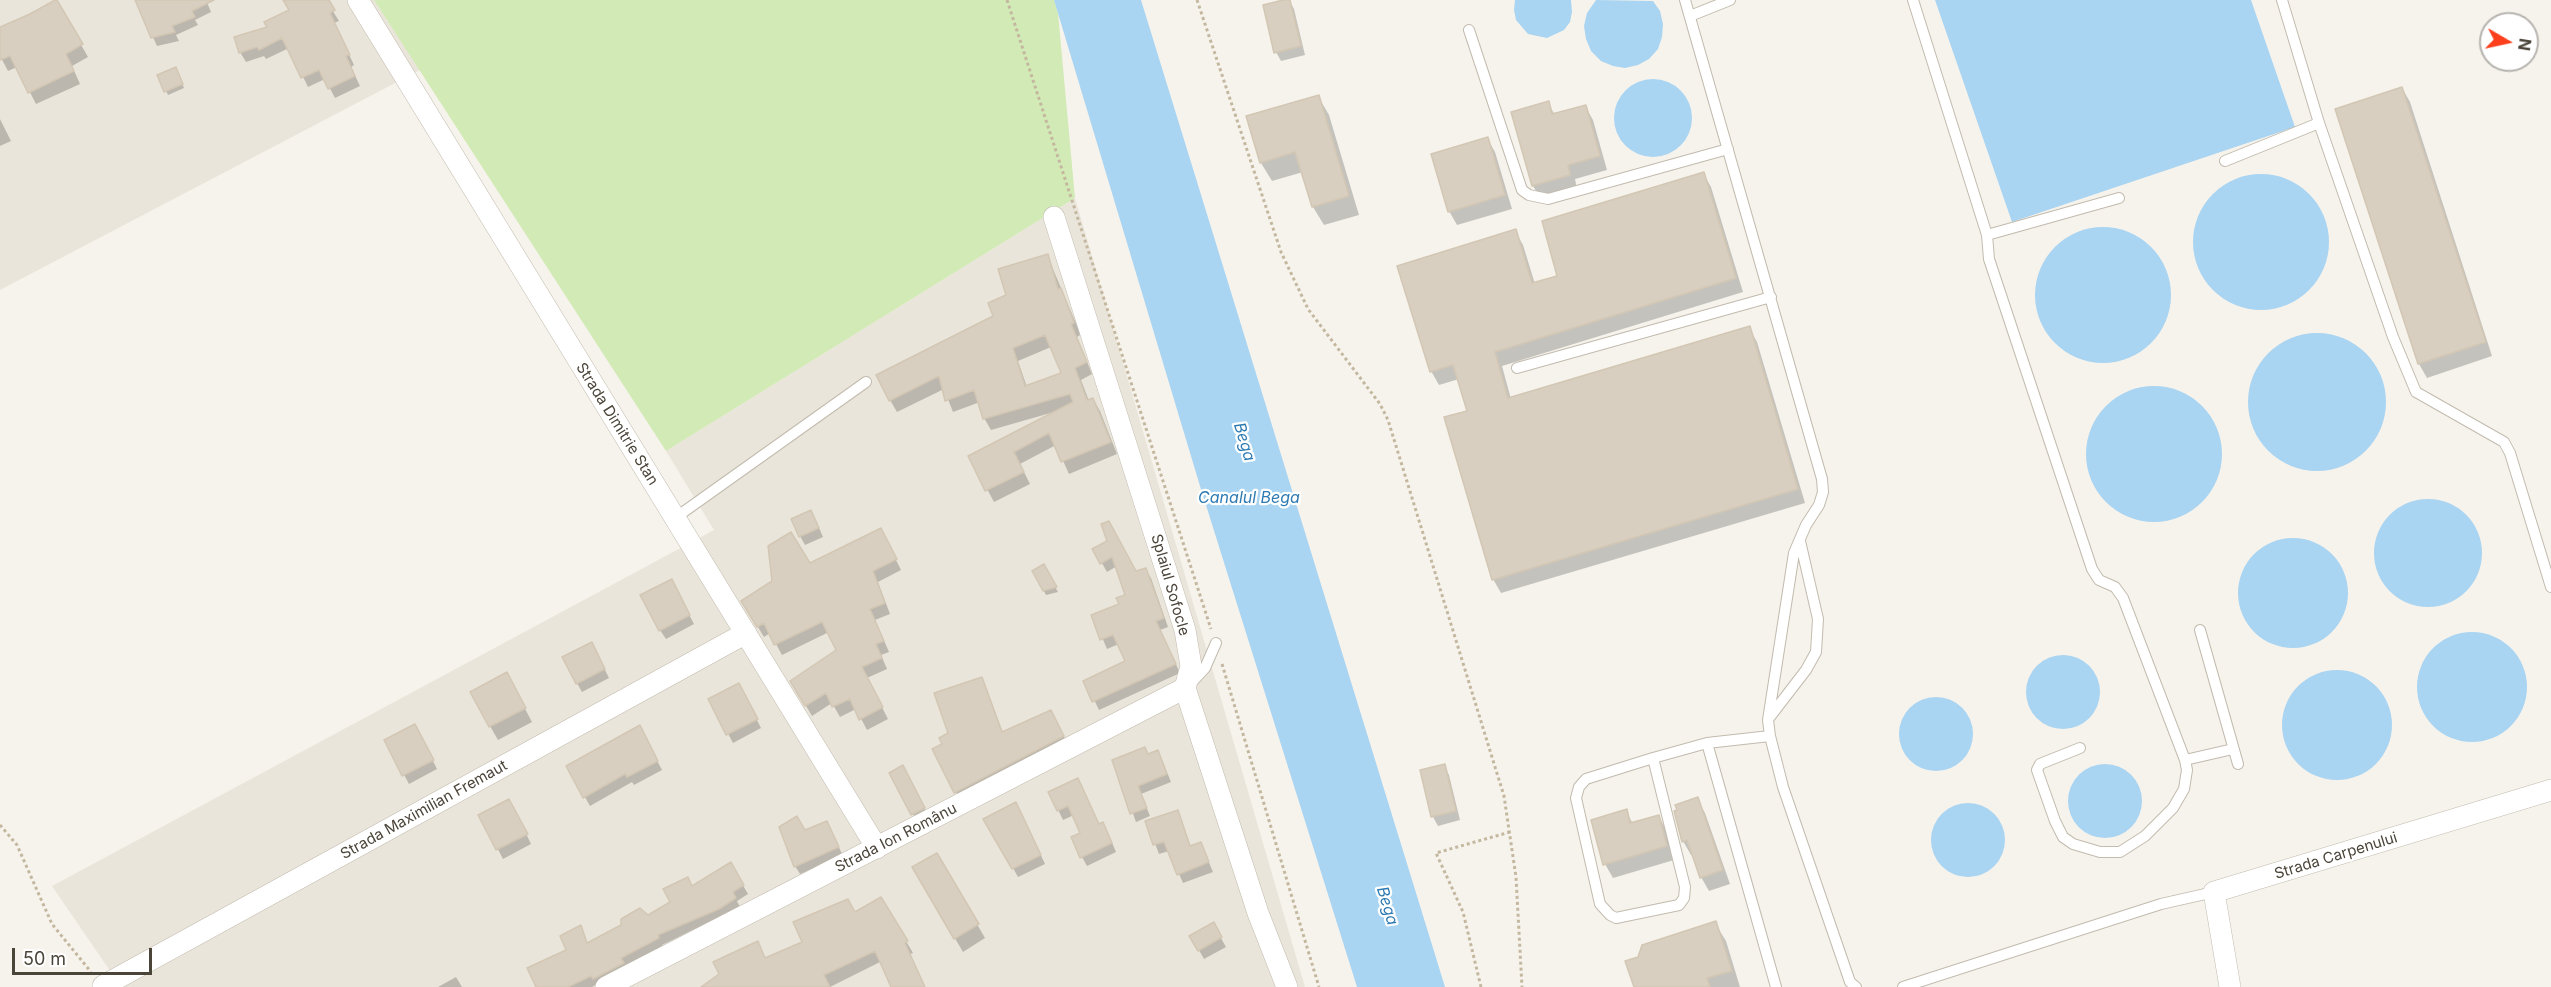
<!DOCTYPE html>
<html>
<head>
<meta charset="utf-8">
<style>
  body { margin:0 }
  #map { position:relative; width:2551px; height:987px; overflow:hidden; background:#f6f3ec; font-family:Inter,sans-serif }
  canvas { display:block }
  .north { position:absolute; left:2479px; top:12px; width:60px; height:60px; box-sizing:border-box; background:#fff; border:2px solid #b7b4b0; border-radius:50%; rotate:99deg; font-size:16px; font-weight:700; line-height:24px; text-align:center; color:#4b4439 }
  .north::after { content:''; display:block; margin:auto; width:21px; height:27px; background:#fc3f1d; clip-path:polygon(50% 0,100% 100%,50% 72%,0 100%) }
  .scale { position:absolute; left:12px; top:948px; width:140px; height:27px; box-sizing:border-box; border:3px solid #4b4439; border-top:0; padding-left:8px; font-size:18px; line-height:21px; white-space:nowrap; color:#4b4439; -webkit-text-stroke:4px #fff; paint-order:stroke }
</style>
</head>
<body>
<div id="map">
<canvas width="2551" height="987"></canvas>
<div class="north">N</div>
<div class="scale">50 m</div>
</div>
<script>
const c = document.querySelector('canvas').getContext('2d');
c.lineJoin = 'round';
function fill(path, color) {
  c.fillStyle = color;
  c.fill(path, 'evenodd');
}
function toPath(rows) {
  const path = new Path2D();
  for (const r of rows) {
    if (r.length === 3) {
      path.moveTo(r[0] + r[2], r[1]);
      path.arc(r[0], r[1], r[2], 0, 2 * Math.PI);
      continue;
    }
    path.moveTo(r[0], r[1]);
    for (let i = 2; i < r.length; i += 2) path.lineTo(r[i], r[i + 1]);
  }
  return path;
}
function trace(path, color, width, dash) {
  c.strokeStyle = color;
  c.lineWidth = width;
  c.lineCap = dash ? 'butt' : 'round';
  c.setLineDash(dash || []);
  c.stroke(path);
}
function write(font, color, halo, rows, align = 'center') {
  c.font = font + ' Inter,sans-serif';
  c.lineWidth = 4.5;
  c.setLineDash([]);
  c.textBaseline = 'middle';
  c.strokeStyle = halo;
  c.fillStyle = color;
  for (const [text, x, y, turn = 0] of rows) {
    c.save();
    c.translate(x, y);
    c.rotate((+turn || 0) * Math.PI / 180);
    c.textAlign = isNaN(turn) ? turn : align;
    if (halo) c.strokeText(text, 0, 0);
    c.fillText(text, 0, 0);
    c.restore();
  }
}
fill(toPath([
  [0,0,374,0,420,70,0,290],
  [1075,198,1305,987,121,987,52,886,714,530,666,451]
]), '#eae5da');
fill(toPath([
  [374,0,1054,0,1058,13,1075,198,666,451]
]), '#d2eab5');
fill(toPath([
  [1054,0,1141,0,1445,987,1357,987,1200,486],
  [1515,0,1571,0,1572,12,1570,22,1564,30,1547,38,1528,34,1516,20,1514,10],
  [1596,0,1653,1,1660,11,1663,24,1662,37,1658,49,1649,59,1638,65,1625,68,1613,66,1601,61,1591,51,1586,39,1584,26,1587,13],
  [1935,0,2251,0,2295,127,2012,222],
  [1653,118,39],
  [2261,242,68],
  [2103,295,68],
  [2317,402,69],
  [2154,454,68],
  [2428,553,54],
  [2293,593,55],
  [2472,687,55],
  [2063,692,37],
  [2337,725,55],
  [1936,734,37],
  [2105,801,37],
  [1968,840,37]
]), '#a9d4f2');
fill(toPath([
  [136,0,206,0,211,12,195,20,198,25,176,35,179,41,157,46],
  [284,0,326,0,339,21,334,23,354,65,351,67,360,86,335,98,325,79,308,87,289,48,266,59,264,56,246,62,240,52,290,11],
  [1289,0,1294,9,1305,55,1281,61,1276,52],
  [56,1,88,57,72,66,80,84,36,104,17,67,8,71,0,56,0,28],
  [178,73,184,88,168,95,159,76],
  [2402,88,2410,102,2492,356,2427,378,2419,364,2337,110],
  [1318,96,1329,115,1359,215,1324,225,1313,207,1303,172,1272,181,1261,163],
  [1548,103,1555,115,1585,106,1593,120,1607,170,1575,179,1577,189,1541,199,1533,186],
  [0,119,11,141,0,146],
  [1487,138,1495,152,1512,209,1457,225,1449,211],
  [1703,173,1711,187,1743,292,1502,366,1511,399,1749,328,1757,342,1805,503,1501,593,1493,579,1469,412,1459,379,1439,385,1431,371,1515,231,1523,245,1535,284,1559,277],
  [1047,255,1078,328,1080,335,1077,337,1092,374,1081,380,1089,401,1093,399,1100,411,1117,454,1069,474,1056,445,1020,464,1030,484,994,502,970,457,1054,412,991,430,984,418,980,402,953,412,944,389,897,412,890,400,995,317,1007,296],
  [1051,347,1063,374,1027,387,1018,361],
  [816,521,823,537,805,545,800,536],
  [886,540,901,570,878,582,890,614,875,620,889,652,881,655,887,669,867,678,888,719,867,730,856,709,840,717,832,703,812,716,792,682,838,651,829,632,782,655,770,633,764,637,749,612,809,565],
  [1108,542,1135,573,1145,569,1151,578,1168,627,1160,630,1180,673,1099,710,1085,681,1127,662,1119,644,1107,649,1093,616,1121,605,1127,596,1117,566,1107,572,1094,549],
  [1044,566,1058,592,1046,595,1034,572],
  [676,590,694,624,666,639,660,630],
  [596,652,609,678,582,692,577,683],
  [982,678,1003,733,1057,722,1069,747,961,802,956,792,944,744],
  [514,688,532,722,498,740,490,726],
  [744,694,761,728,733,743,710,700],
  [420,735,437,769,409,784,386,741],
  [644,736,662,770,634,785,632,782,590,806,568,767],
  [1148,755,1162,760,1171,782,1141,794,1150,816,1136,822,1114,761],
  [1444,766,1449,775,1460,820,1438,826,1433,817,1422,771],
  [902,767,929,817,918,823,891,773],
  [1050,793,1108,833,1116,852,1087,866,1082,857,1082,834,1074,815,1063,820],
  [1697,799,1705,813,1730,884,1709,891,1701,877,1693,855,1691,855,1683,841],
  [514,809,531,844,503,859,480,815],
  [1626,811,1633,824,1659,817,1667,831,1674,860,1613,878,1605,864],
  [1178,812,1191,847,1201,844,1213,872,1183,883,1169,851,1159,854,1147,822],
  [1021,813,1045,864,1018,877,1013,868],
  [827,822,843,856,800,874,795,866,805,832],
  [937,855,985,938,963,952,914,868],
  [731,865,748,894,737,901,740,907,662,945,663,947,592,987,538,987,568,950,580,927,588,944,648,916],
  [881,899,913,953,910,954,925,987,893,987,882,961,830,987,703,987,763,954,766,959,804,942],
  [1715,923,1726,941,1740,987,1635,987],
  [1213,924,1226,947,1204,959,1191,936],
  [456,977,462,987,438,987]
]), '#0003');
const building = toPath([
  [55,0,57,0,83,44,66,54,74,71,28,93,10,56,0,60,0,27,30,14,55,0],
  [135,0,214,0,192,11,195,17,172,26,175,32,151,38,135,0],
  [283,0,329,0,335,10,330,13,350,55,346,56,355,76,328,89,319,70,301,78,282,38,259,50,257,47,239,53,234,37,267,27,264,22,289,10,283,0],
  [1283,0,1290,0,1301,46,1274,53,1263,5,1283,0],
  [176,67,183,84,164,92,157,75,176,67],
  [2402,87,2486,342,2418,364,2335,109,2402,87],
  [1319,95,1349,196,1312,207,1295,152,1260,163,1246,116,1319,95],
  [1549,101,1552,114,1586,105,1600,156,1568,165,1570,175,1532,186,1511,112,1549,101],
  [1488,137,1505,195,1448,212,1431,154,1488,137],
  [1704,172,1736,278,1495,352,1508,398,1750,326,1798,489,1492,580,1444,417,1467,411,1453,365,1430,372,1397,266,1516,229,1532,283,1557,276,1542,221,1704,172],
  [1048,254,1058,289,1061,288,1071,314,1074,323,1071,324,1087,362,1075,368,1087,400,1093,398,1111,442,1061,462,1049,433,1014,452,1024,472,985,491,968,456,1073,402,1070,394,983,419,974,390,945,401,939,376,889,401,876,375,993,316,988,303,1006,295,998,269,1048,254],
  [1045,335,1061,373,1025,386,1013,348,1045,335],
  [811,510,819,528,799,537,791,519,811,510],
  [1109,521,1136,571,1146,568,1164,618,1156,621,1176,664,1092,702,1083,681,1125,661,1113,635,1100,640,1091,615,1119,604,1116,598,1125,595,1112,557,1100,564,1092,549,1107,541,1101,524,1109,521],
  [881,528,897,559,873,571,885,603,870,609,884,641,876,644,882,658,862,667,883,707,859,720,850,699,832,707,826,693,805,706,790,681,836,650,822,622,774,645,764,623,757,627,741,601,772,581,768,546,791,532,810,563,881,528],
  [1044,564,1057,587,1043,591,1032,571,1044,564],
  [672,579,690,615,659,631,640,595,672,579],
  [592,642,605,669,576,684,562,657,592,642],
  [507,672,526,708,489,727,470,692,507,672],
  [982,677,1002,732,1051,710,1064,736,954,793,932,749,942,744,939,738,948,733,934,693,982,677],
  [739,683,758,719,726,735,708,699,739,683],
  [415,724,434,760,402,776,384,740,415,724],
  [640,725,658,761,627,777,625,774,583,798,566,766,640,725],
  [1145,747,1148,754,1158,750,1167,774,1138,786,1147,808,1130,814,1112,760,1145,747],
  [1445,764,1456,811,1431,817,1420,770,1445,764],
  [903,765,925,808,911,815,889,773,903,765],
  [1078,778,1099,824,1103,822,1112,843,1080,858,1071,837,1080,833,1068,806,1057,811,1048,792,1078,778],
  [1698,797,1723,870,1700,878,1687,840,1682,842,1674,811,1677,810,1675,805,1698,797],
  [509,799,528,834,496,850,478,815,509,799],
  [1016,802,1041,855,1012,869,983,819,1016,802],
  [1627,809,1630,823,1659,815,1667,846,1603,865,1591,820,1627,809],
  [1178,810,1190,846,1201,842,1209,862,1177,875,1164,842,1153,845,1145,821,1178,810],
  [797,816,805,830,827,821,839,847,794,867,779,827,797,816],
  [937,853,979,924,954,939,912,867,937,853],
  [731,862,744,885,733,892,736,898,719,909,658,935,659,938,621,958,624,963,593,979,591,976,568,987,536,987,527,968,566,950,560,936,581,925,587,943,621,925,621,919,640,908,648,915,670,902,663,889,688,877,692,886,731,862],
  [881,897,908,941,905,943,925,987,891,987,875,951,824,975,830,987,701,987,719,974,713,962,758,941,765,958,802,942,793,922,848,899,855,912,881,897],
  [1716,921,1732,971,1707,978,1710,987,1634,987,1625,961,1638,957,1642,945,1716,921],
  [1214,922,1222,937,1198,951,1189,936,1214,922]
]);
fill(building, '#d8cfc1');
trace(building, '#d3c7b4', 1.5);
const service = toPath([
  [1685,0,1822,479,1823,492,1819,505,1806,525,1794,553,1768,720,1770,736,1783,787,1850,982,1856,987],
  [1913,0,1987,235,1989,259,2092,569,2099,580,2115,587,2123,598,2185,760,2187,770,2184,789,2173,808,2145,836,2120,852,2100,852,2073,844,2063,837,2055,821,2037,770,2040,764,2080,748],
  [2282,0,2319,123,2393,337,2416,392,2504,442,2510,453,2551,587],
  [1690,16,1730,0],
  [1469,30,1522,190,1529,195,1548,199,1728,149],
  [2225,161,2319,123],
  [1987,235,2119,198],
  [1517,368,1771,297],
  [675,518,866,382],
  [2200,630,2238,764],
  [1192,682,1205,668,1216,643],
  [1769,718,1806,670,1816,652,1818,619,1800,541],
  [1707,743,1776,987],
  [1653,758,1685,887,1684,898,1679,905,1616,918,1610,915,1600,904,1576,798,1579,787,1586,779,1653,758,1707,743,1770,736],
  [2185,760,2233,749],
  [1903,987,2161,904,2214,892]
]);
const minor = toPath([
  [358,0,877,848],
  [1054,217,1185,630,1191,666,1185,688,1258,913,1287,987],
  [103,986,746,633],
  [606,987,1185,688],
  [2230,987,2214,892,2551,790]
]);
trace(service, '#c2bbae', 12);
trace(minor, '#c2bbae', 22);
trace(toPath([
  [1007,0,1211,629],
  [1197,0,1281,252,1308,309,1380,404,1388,420,1504,796,1516,877,1522,987],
  [1222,664,1319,987],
  [0,825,17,845,52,924,91,972],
  [1481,987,1463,912,1436,853,1510,832]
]), '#c4b79f', 3, [3, 3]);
trace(service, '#fff', 10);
trace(minor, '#fff', 21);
write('15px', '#4b4439', '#fff', [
  ["Strada Dimitrie Stan",617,424,58],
  ["Splaiul Sofocle",1170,585,74],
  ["Strada Maximilian Fremaut",424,810,-29],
  ["Strada Ion Românu",896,838,-27],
  ["Strada Carpenului",2336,856,-17]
]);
write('italic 16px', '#2e7ab2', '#fff', [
  ["Bega",1244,442,73],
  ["Canalul Bega",1249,498],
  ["Bega",1387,906,73]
]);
</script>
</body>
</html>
